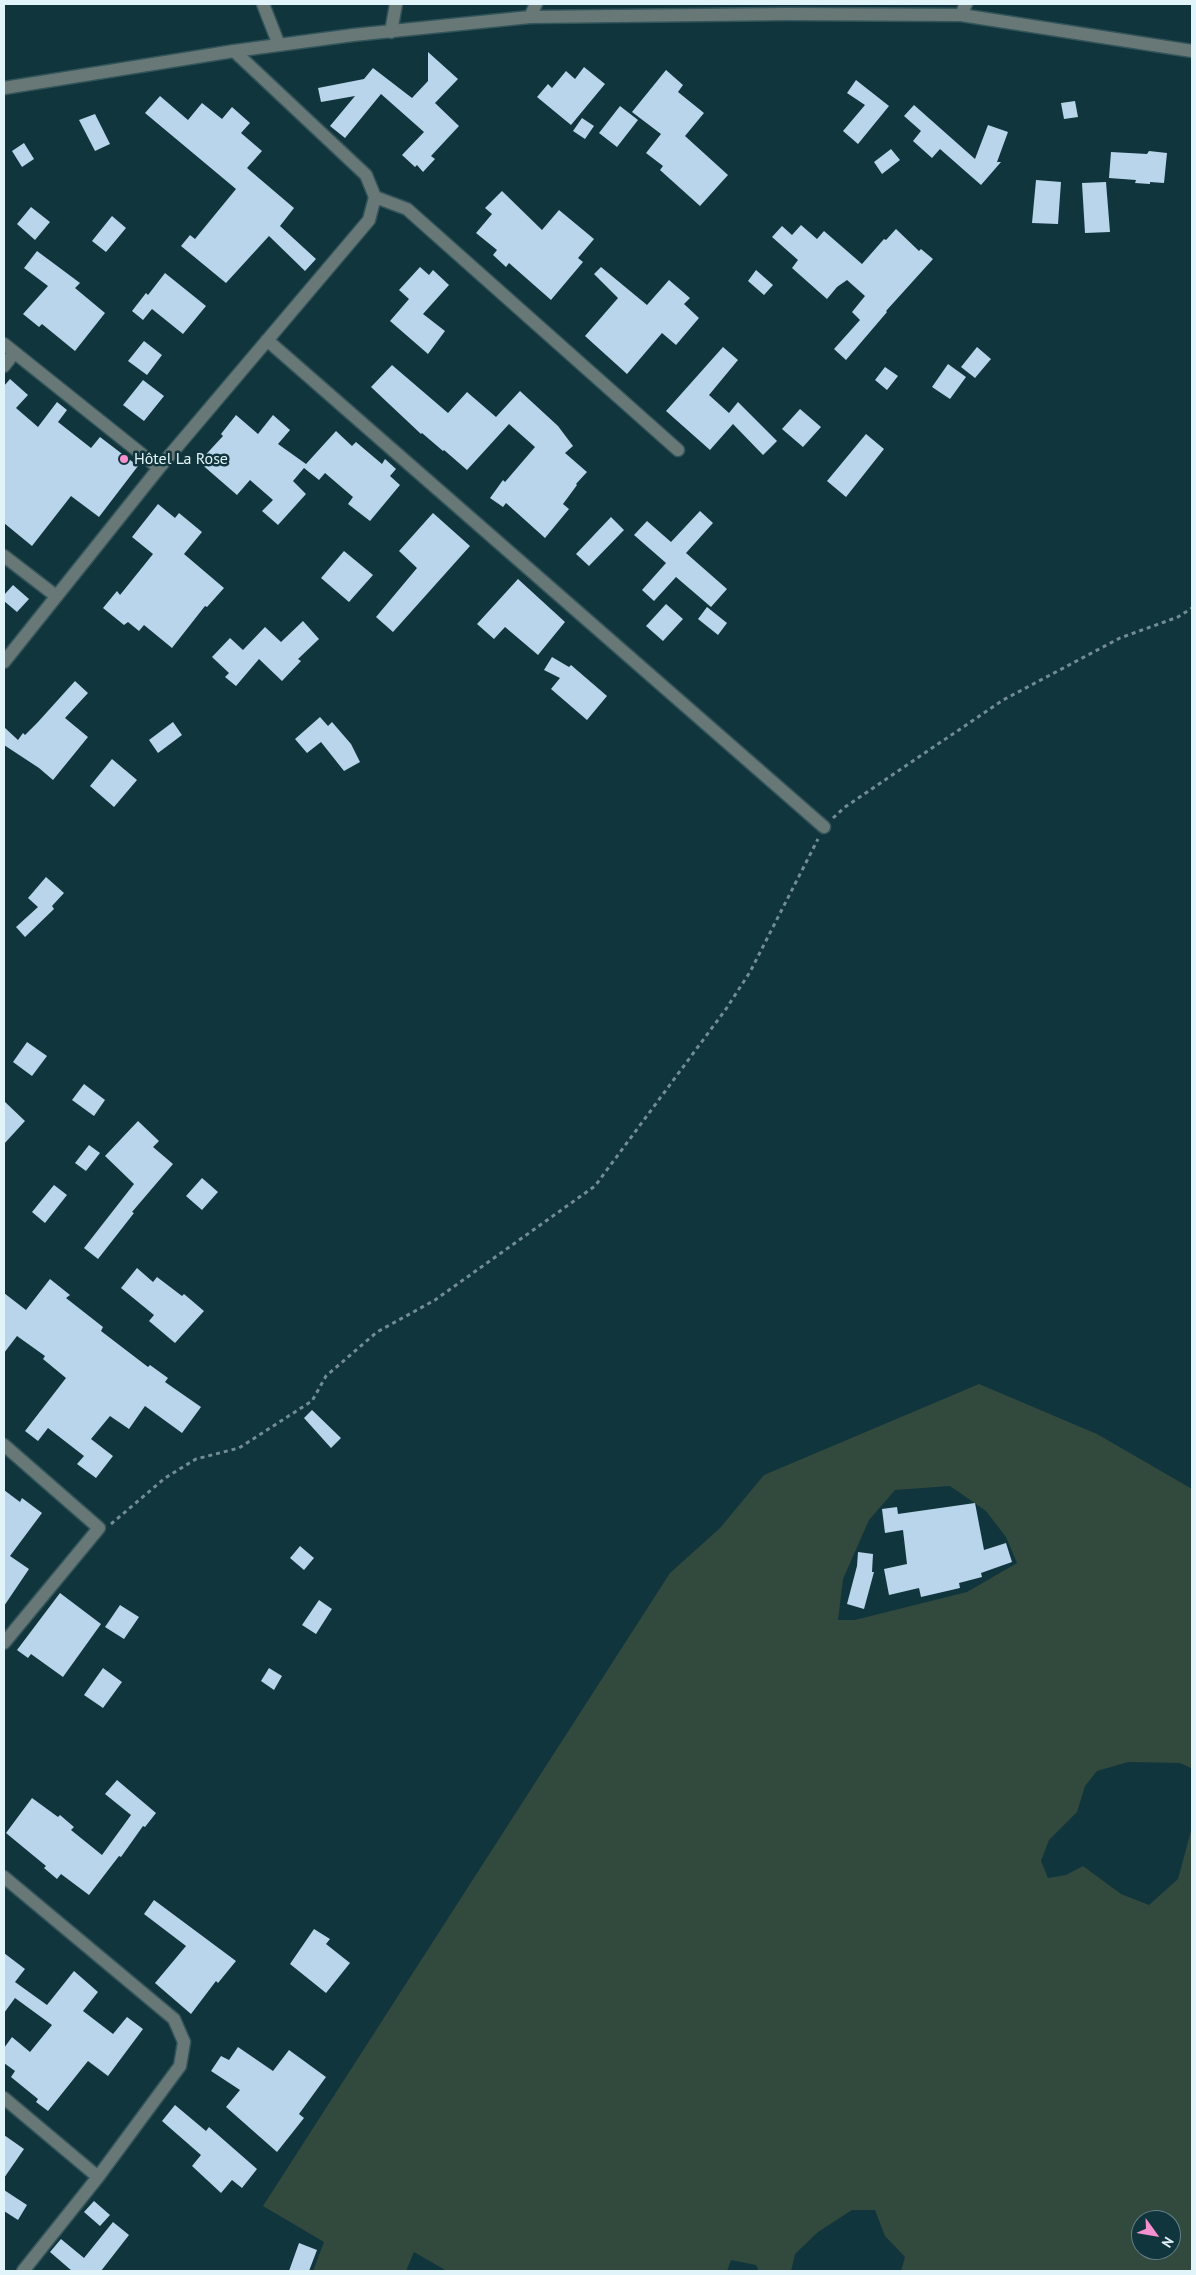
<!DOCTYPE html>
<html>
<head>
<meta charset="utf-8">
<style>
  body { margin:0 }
  #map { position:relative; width:1196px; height:2275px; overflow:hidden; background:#11353c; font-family:"PT Sans",sans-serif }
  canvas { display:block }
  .frame { position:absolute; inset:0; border:5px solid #e1f4f9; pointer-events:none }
  .north { position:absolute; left:1131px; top:2210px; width:50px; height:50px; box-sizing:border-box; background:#11353c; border:1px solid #648188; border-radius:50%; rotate:122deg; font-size:14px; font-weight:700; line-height:20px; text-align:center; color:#e1f4f9 }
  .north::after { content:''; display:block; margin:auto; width:18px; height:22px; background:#f790ce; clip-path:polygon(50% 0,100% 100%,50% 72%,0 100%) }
</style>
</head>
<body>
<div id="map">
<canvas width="1196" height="2275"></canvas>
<div class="frame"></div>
<div class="north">N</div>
</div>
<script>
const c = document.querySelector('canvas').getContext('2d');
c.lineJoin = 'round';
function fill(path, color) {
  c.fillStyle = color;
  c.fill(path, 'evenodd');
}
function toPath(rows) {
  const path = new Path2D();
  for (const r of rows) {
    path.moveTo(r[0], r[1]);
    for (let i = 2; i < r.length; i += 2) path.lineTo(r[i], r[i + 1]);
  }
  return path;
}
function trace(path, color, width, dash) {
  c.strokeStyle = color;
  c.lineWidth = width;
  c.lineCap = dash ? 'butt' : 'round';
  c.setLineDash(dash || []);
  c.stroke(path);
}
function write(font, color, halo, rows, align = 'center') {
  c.font = font + ' "PT Sans",sans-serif';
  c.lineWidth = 5;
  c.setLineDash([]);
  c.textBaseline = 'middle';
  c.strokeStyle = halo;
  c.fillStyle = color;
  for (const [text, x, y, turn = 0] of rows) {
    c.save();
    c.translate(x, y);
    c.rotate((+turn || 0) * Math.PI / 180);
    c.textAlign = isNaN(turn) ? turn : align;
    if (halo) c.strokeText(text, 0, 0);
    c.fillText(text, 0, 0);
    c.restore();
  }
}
fill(toPath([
  [979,1384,1097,1434,1192,1489,1192,1774,1191,1768,1180,1763,1128,1762,1097,1771,1085,1786,1077,1812,1049,1840,1041,1861,1048,1878,1066,1875,1083,1866,1121,1894,1149,1905,1178,1879,1192,1827,1192,2271,901,2271,905,2257,885,2236,875,2210,852,2210,818,2232,795,2254,791,2271,759,2271,756,2265,731,2260,727,2271,447,2271,414,2252,406,2271,313,2271,324,2242,263,2206,670,1573,720,1528,764,1475],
  [950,1486,986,1511,1006,1537,1017,1563,967,1592,855,1620,838,1620,843,1579,869,1520,895,1490],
  [1141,2220,1171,2220,1171,2250,1141,2250]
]), '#32493e');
fill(toPath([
  [428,52,458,79,435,103,459,126,431,156,435,159,423,172,417,165,415,167,402,155,424,132,381,94,345,138,330,126,355,96,321,102,318,88,364,79,373,68,412,98,428,81],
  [584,67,605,84,571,125,537,97,548,84,552,88,566,71,575,79],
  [666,70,683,85,678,92,704,113,685,136,728,175,700,206,660,170,663,166,646,153,661,134,632,112],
  [856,80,889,106,858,144,843,131,865,105,847,93],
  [160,96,188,120,202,103,222,119,232,107,250,123,241,133,262,151,247,168,294,208,280,226,316,259,305,271,269,236,226,283,181,246,190,235,195,239,236,189,145,113],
  [1075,101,1078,117,1064,119,1061,103],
  [914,105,975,159,988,125,1008,132,997,162,1001,162,981,185,940,149,932,158,913,141,921,131,904,116],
  [620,106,638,120,617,147,599,133],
  [95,114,110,144,95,151,79,120],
  [582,118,594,126,585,139,573,131],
  [24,143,34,159,22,167,12,151],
  [891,149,900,160,882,174,874,162],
  [1149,151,1167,153,1164,183,1150,182,1150,184,1135,183,1136,180,1109,178,1111,152,1147,154],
  [1036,180,1061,182,1058,224,1032,223],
  [1106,182,1110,232,1085,233,1082,183],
  [502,191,542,230,559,210,594,239,578,258,583,262,551,300,509,263,506,267,493,255,497,250,476,233,492,214,485,208],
  [31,207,50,222,35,240,17,224],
  [112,216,126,228,106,252,92,241],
  [801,225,817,239,824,231,862,264,884,239,886,240,896,229,919,251,921,249,933,259,886,311,887,312,846,360,834,349,860,320,852,312,865,296,847,280,837,287,827,299,792,268,798,260,772,237,782,226,792,235],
  [37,251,80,283,75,288,105,313,75,351,42,324,39,327,23,314,48,286,24,268],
  [420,267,429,275,433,270,449,285,423,314,445,331,428,354,390,321,409,299,399,290],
  [601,267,647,305,669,280,690,298,684,304,699,318,676,345,662,333,627,374,585,336,618,298,594,274],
  [756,270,773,285,764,295,748,281],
  [165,273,206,306,183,334,152,309,143,320,132,311,146,293,148,295],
  [144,341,162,355,147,375,128,361],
  [723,347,738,360,709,395,729,413,738,402,777,441,763,455,733,424,710,450,666,411],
  [977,347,991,359,975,378,961,367],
  [948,364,966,377,950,399,932,387],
  [392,365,448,413,467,392,496,417,520,391,558,426,573,446,565,453,587,472,576,484,577,485,563,504,569,509,545,538,506,503,503,507,490,498,503,480,505,482,535,447,509,424,467,470,444,450,443,451,422,433,421,434,371,387],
  [885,367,898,376,887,390,875,380],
  [10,379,28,395,16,408,38,427,57,402,67,410,58,422,91,448,100,437,138,466,99,517,71,496,32,546,4,523,4,386],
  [143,380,164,396,144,421,123,405],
  [800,409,821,427,803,447,782,429],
  [236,415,258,434,273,415,290,430,278,444,306,464,336,431,352,446,356,442,382,464,385,459,396,469,390,476,400,485,370,521,348,504,353,497,325,473,319,480,304,468,293,481,306,494,278,525,262,511,273,500,250,480,237,495,199,462,223,436,221,434],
  [866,434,884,449,846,497,827,481],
  [158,504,175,518,179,513,202,532,184,554,224,588,207,607,205,606,172,648,144,625,139,631,128,622,124,625,103,608,117,591,120,595,153,554,132,537],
  [700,511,713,523,686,553,727,589,711,607,676,577,654,601,642,590,666,563,634,535,647,521,671,542],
  [433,513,470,546,393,632,376,617,417,568,399,551],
  [611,517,624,530,589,566,576,554],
  [344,551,373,575,349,602,321,578],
  [518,579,565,622,538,655,505,627,494,639,477,624],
  [13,585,29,599,17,612,4,601,4,595],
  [666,604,683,619,663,641,646,626],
  [707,607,727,623,718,635,698,619],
  [303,621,319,639,298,659,301,661,282,681,259,659,236,686,225,677,229,673,212,657,230,638,243,650,265,627,281,642],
  [552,657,569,667,571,665,607,696,587,720,551,689,560,678,544,670],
  [75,681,88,693,65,718,88,737,53,780,39,768,4,745,4,727,18,740,23,733,25,735,38,722],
  [320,717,328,726,332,722,351,744,360,762,344,771,321,742,307,753,295,739],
  [173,722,182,735,158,753,149,740],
  [112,759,137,780,114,807,90,786],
  [46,877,64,893,52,906,54,909,25,937,16,927,38,907,28,898],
  [27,1042,47,1056,32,1076,13,1062],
  [84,1084,105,1100,94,1116,72,1100],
  [4,1101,25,1121,4,1144],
  [138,1121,159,1141,153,1147,173,1164,132,1212,134,1213,98,1259,84,1248,134,1184,105,1156],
  [89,1145,100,1153,86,1171,75,1163],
  [202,1178,218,1192,202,1210,186,1196],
  [54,1185,67,1195,45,1223,32,1212],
  [137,1268,153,1282,157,1277,182,1296,184,1294,204,1311,175,1343,149,1321,154,1315,121,1288],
  [50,1279,70,1295,66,1298,103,1327,101,1331,148,1367,150,1365,168,1378,165,1382,201,1407,182,1433,145,1406,129,1429,110,1416,91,1439,113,1456,96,1478,77,1464,84,1456,48,1428,38,1441,25,1431,66,1378,43,1359,45,1356,17,1336,4,1353,4,1293,26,1310],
  [312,1410,341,1438,331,1448,304,1418],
  [4,1490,20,1502,22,1498,42,1513,10,1556,29,1569,4,1606],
  [975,1503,984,1550,1006,1543,1012,1562,981,1573,982,1577,959,1583,960,1588,921,1597,919,1588,889,1595,884,1569,907,1564,903,1530,885,1533,882,1509,897,1507,898,1514],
  [300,1546,314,1558,304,1570,290,1558],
  [858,1552,873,1554,872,1572,874,1572,864,1609,847,1604,857,1566],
  [60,1593,101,1624,63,1677,31,1654,28,1658,17,1650],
  [319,1600,332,1609,316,1634,302,1625],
  [120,1605,139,1617,124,1639,105,1627],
  [103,1668,122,1682,103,1708,84,1695],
  [269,1668,282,1676,274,1690,261,1681],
  [117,1780,156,1813,145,1827,143,1826,121,1857,119,1856,89,1895,61,1874,57,1879,44,1868,46,1866,6,1833,32,1798,58,1817,60,1815,74,1827,71,1830,102,1855,131,1815,105,1794],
  [154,1900,236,1961,218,1983,216,1981,191,2014,155,1983,186,1946,144,1914],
  [314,1929,330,1939,326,1944,350,1963,326,1993,290,1964],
  [4,1953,25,1969,15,1982,47,2005,74,1971,98,1992,83,2011,113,2034,127,2017,143,2029,108,2076,88,2061,48,2111,36,2102,38,2099,11,2077,15,2071,4,2063,4,2048,12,2037,30,2052,52,2025,15,1998,4,2013],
  [238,2047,273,2071,289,2050,326,2077,299,2114,304,2118,277,2152,226,2107,240,2090,211,2071,221,2056,229,2060],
  [175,2105,206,2131,209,2127,257,2169,242,2188,232,2180,221,2193,192,2166,201,2155,162,2121],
  [4,2135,24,2149,4,2178],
  [4,2190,27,2205,18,2220,4,2211],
  [94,2201,110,2215,100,2226,84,2212],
  [113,2222,129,2235,101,2271,72,2271,50,2252,61,2239,84,2258],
  [299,2243,317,2250,309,2271,289,2271]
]), '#b8d5eb');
const minor = toPath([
  [263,4,279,45],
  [961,15,966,4],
  [530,17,536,4],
  [391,32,396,4],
  [4,88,234,51,353,35,530,17,787,14,961,15,1192,51],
  [375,197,407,209,678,450],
  [267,340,824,827],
  [4,344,159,468],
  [4,366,14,353],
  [4,556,56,596],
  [4,662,159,468,369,220,375,197,366,175,234,51],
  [4,1445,99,1528,4,1643],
  [4,1877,174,2019,184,2042,180,2066,98,2177,23,2271],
  [4,2098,98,2177]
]);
trace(minor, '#32545a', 15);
trace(toPath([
  [833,818,845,807,1003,700,1120,638,1178,617,1192,608],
  [111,1524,165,1478,196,1459,239,1448,312,1401,326,1376,377,1332,435,1300,595,1186,726,1009,750,972,818,839]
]), '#728e94', 3, [4, 4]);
trace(minor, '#687877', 12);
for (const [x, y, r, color] of [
  [124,459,5,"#f790ce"]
]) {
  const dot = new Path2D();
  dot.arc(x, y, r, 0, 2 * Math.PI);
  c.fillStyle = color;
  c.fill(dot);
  trace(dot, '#11353c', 2);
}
write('16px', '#e1f4f9', '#11353c', [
  ["Hôtel La Rose",134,459]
], 'left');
</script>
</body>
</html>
